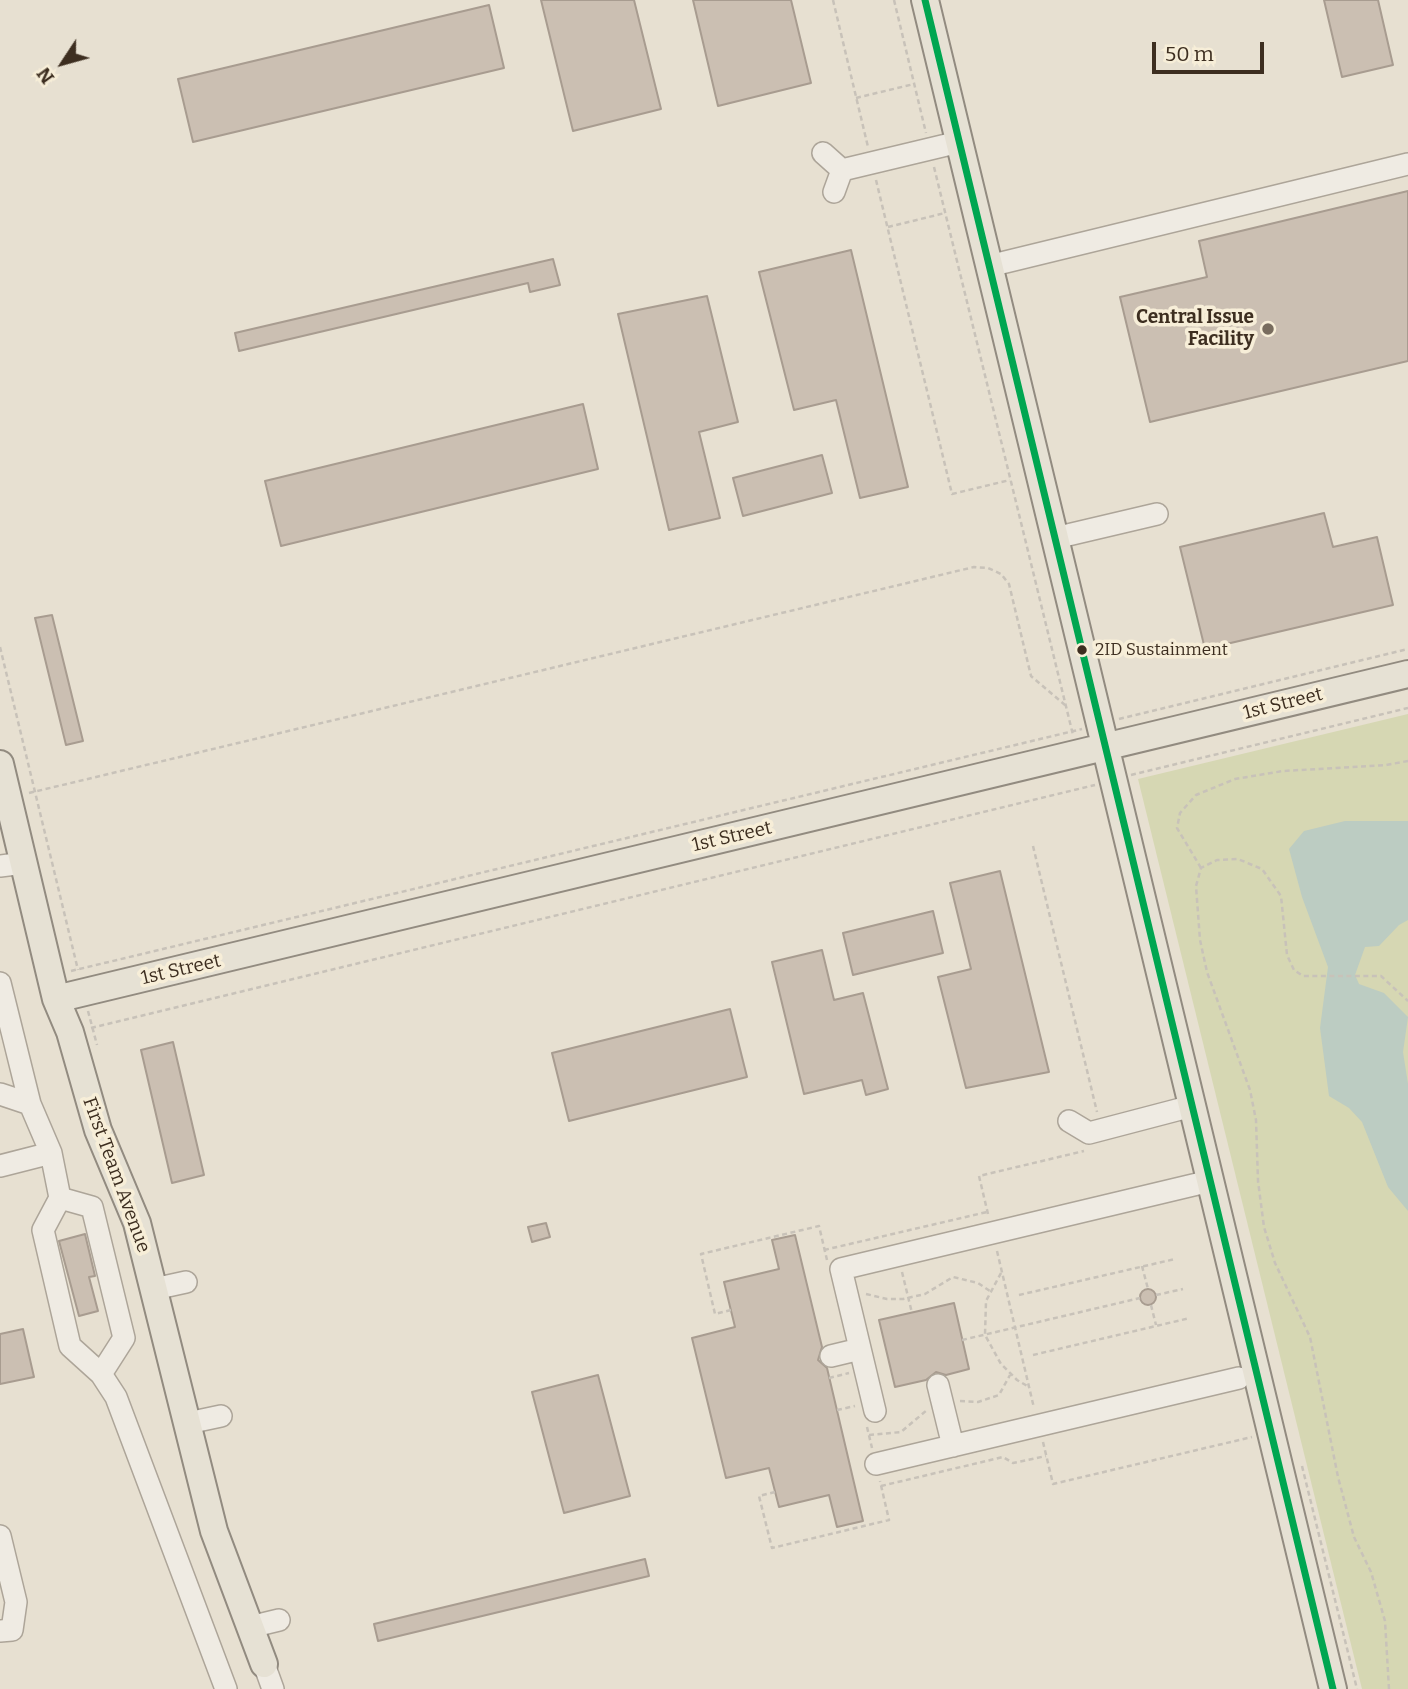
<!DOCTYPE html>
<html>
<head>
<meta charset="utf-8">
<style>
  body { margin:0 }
  #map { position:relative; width:1408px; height:1689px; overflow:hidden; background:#e7e0d1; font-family:Bitter,serif }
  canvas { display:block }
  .north { position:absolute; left:28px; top:28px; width:70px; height:70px; -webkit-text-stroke:5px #f7eed8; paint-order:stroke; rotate:234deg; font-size:19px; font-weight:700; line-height:28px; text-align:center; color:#3d2e20 }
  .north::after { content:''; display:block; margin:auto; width:24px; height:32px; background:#3d2e20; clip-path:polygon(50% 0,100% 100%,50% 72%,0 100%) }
  .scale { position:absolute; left:1152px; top:42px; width:112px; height:32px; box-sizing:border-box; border:4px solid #3d2e20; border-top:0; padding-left:9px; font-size:21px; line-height:24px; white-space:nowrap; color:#3d2e20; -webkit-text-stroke:5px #f7eed8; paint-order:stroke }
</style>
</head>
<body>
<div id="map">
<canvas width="1408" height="1689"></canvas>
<div class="north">N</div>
<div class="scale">50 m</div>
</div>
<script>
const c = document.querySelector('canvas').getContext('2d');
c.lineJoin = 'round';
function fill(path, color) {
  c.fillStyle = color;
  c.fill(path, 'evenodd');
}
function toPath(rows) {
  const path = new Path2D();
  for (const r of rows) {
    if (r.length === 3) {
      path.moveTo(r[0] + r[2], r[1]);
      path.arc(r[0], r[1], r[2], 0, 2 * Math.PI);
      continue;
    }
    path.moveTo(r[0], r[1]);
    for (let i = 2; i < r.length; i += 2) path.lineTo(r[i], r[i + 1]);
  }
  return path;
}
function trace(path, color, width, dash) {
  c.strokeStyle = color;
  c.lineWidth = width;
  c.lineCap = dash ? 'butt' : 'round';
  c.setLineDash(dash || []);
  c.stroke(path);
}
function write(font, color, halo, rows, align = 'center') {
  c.font = font + ' Bitter,serif';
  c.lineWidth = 7;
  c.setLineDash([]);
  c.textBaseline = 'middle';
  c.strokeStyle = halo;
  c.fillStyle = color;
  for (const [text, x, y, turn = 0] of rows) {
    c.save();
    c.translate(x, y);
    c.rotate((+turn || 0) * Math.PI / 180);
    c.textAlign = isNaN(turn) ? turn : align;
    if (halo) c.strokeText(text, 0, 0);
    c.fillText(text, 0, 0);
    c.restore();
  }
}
fill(toPath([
  [1408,714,1408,1689,1362,1689,1138,779]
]), '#d6d7b3');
fill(toPath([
  [1345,821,1408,821,1408,920,1399,925,1379,946,1365,947,1355,975,1359,984,1384,993,1408,1017,1403,1052,1408,1084,1408,1211,1388,1187,1362,1122,1349,1108,1329,1096,1320,1028,1328,967,1302,897,1289,849,1304,831]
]), '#bcccc2');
const building = toPath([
  [541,0,634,0,661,109,573,131,541,0],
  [693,0,791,0,811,83,718,106,693,0],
  [1324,0,1378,0,1393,65,1342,77,1324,0],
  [489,5,504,68,193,142,178,79,489,5],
  [1408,191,1408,361,1150,422,1120,297,1207,277,1199,241,1408,191],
  [851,250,908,487,860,498,836,400,794,410,759,272,851,250],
  [553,259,560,285,530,292,528,283,239,351,235,333,553,259],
  [707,296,738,422,699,432,720,518,669,530,618,314,707,296],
  [583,404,598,469,281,546,265,481,583,404],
  [822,455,832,493,743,516,733,478,822,455],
  [1324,513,1333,547,1377,537,1393,605,1205,649,1180,547,1324,513],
  [52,615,83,741,66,745,35,618,52,615],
  [1000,871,1049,1072,966,1088,938,977,971,969,950,883,1000,871],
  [933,911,943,953,853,975,843,933,933,911],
  [822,950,834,1000,863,993,888,1089,866,1095,862,1080,804,1094,772,962,822,950],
  [730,1009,747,1077,569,1121,552,1053,730,1009],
  [173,1042,204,1175,172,1183,141,1050,173,1042],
  [546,1223,550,1237,532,1242,528,1227,546,1223],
  [85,1234,95,1276,89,1277,98,1311,79,1316,59,1241,85,1234],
  [795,1235,822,1347,818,1360,827,1368,863,1521,837,1527,829,1495,779,1507,769,1468,726,1478,692,1338,735,1327,724,1282,779,1269,772,1240,795,1235],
  [1148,1297,8],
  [954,1303,969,1369,946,1375,936,1372,926,1380,895,1387,879,1320,954,1303],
  [23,1329,34,1377,0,1384,0,1334,23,1329],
  [598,1375,630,1496,564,1513,532,1392,598,1375],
  [645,1559,649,1576,378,1641,374,1624,645,1559]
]);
fill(building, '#cbbfb2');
trace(building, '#a89c90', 2);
const minor = toPath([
  [823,153,842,170,834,192],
  [842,170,959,142],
  [989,266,1408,164],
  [1055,538,1157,514],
  [0,866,24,863],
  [0,983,30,1104,51,1153,60,1198,43,1230,70,1346,101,1374,116,1397,226,1689],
  [0,1094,30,1104],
  [1069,1121,1089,1133,1192,1106],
  [0,1166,51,1153],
  [60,1198,92,1207,124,1338,101,1374],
  [154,1289,186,1282],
  [831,1356,860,1349],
  [938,1385,953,1446],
  [875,1411,841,1269,1210,1181],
  [188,1423,221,1416],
  [876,1464,1239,1378],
  [0,1536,16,1602,12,1630,0,1631],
  [250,1627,279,1620],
  [264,1664,273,1689]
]);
const major = toPath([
  [925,0,1333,1689],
  [0,764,56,999,70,1032,98,1130,137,1223,214,1531,264,1664],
  [56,999,1408,674]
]);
trace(minor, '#ada599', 24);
trace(major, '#928b80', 30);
trace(toPath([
  [833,0,868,147],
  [894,0,926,133],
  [856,98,914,84],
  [934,167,1073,735],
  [876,180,952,494,1010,480],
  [888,227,945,213],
  [0,647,78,970],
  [1119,719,1408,649],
  [1131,775,1408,708],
  [29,793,974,567,988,568,1001,574,1009,584,1031,676,1065,705],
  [1033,846,1097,1112],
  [1201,868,1177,828,1180,813,1196,795,1235,779,1283,771,1386,765,1408,761],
  [71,971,1082,729],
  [88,1011,97,1045],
  [91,1028,1095,785],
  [988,1214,979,1176,1084,1151],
  [824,1250,987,1212],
  [997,1251,1034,1408],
  [1142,1266,1148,1289],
  [902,1272,912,1313],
  [1001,1273,986,1301,985,1335,1001,1364,1017,1380,1029,1387],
  [866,1294,887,1299,903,1299,925,1294,953,1277,978,1283,990,1291],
  [1019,1295,1175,1259],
  [1156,1295,1183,1289],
  [1151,1305,1156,1325],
  [731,1310,715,1314,701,1254,819,1226,827,1260],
  [962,1340,1140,1298],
  [1033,1355,1190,1318],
  [829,1378,849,1373],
  [960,1401,978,1402,999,1395,1010,1375],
  [837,1410,855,1406],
  [867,1427,872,1448],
  [869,1435,901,1432,927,1410],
  [1043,1442,1053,1484,1252,1437],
  [1302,1466,1357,1689],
  [881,1486,1003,1457,1013,1463,1046,1456],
  [775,1492,759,1496,772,1548,889,1520,880,1481],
  [1389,1689,1385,1621,1371,1572,1354,1537,1338,1477,1310,1337,1275,1263,1264,1227,1258,1181,1256,1120,1250,1090,1207,972,1200,940,1196,886,1201,868,1217,860,1238,859,1262,869,1281,896,1287,955,1294,970,1303,976,1381,976,1408,1001]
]), '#c8c2b9', 2.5, [5, 3.5]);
trace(minor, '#efebe3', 21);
trace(major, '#e6e1d4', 26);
trace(toPath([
  [925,0,1333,1689]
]), '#00a651', 7);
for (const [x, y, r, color] of [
  [1268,329,7,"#786c5e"],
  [1082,650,6,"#3d2e20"]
]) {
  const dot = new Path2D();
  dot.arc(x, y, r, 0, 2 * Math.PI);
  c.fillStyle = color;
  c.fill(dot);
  trace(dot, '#f7eed8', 2.5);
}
write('17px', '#3d2e20', '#f7eed8', [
  ["2ID Sustainment",1095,650]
], 'left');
write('bold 19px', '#3d2e20', '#f7eed8', [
  ["Central Issue",1254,318],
  ["Facility",1254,340]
], 'right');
write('19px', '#3d2e20', '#f7eed8', [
  ["1st Street",1283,704,-14],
  ["1st Street",732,837,-13],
  ["1st Street",181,970,-13],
  ["First Team Avenue",116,1175,70]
]);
</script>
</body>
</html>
